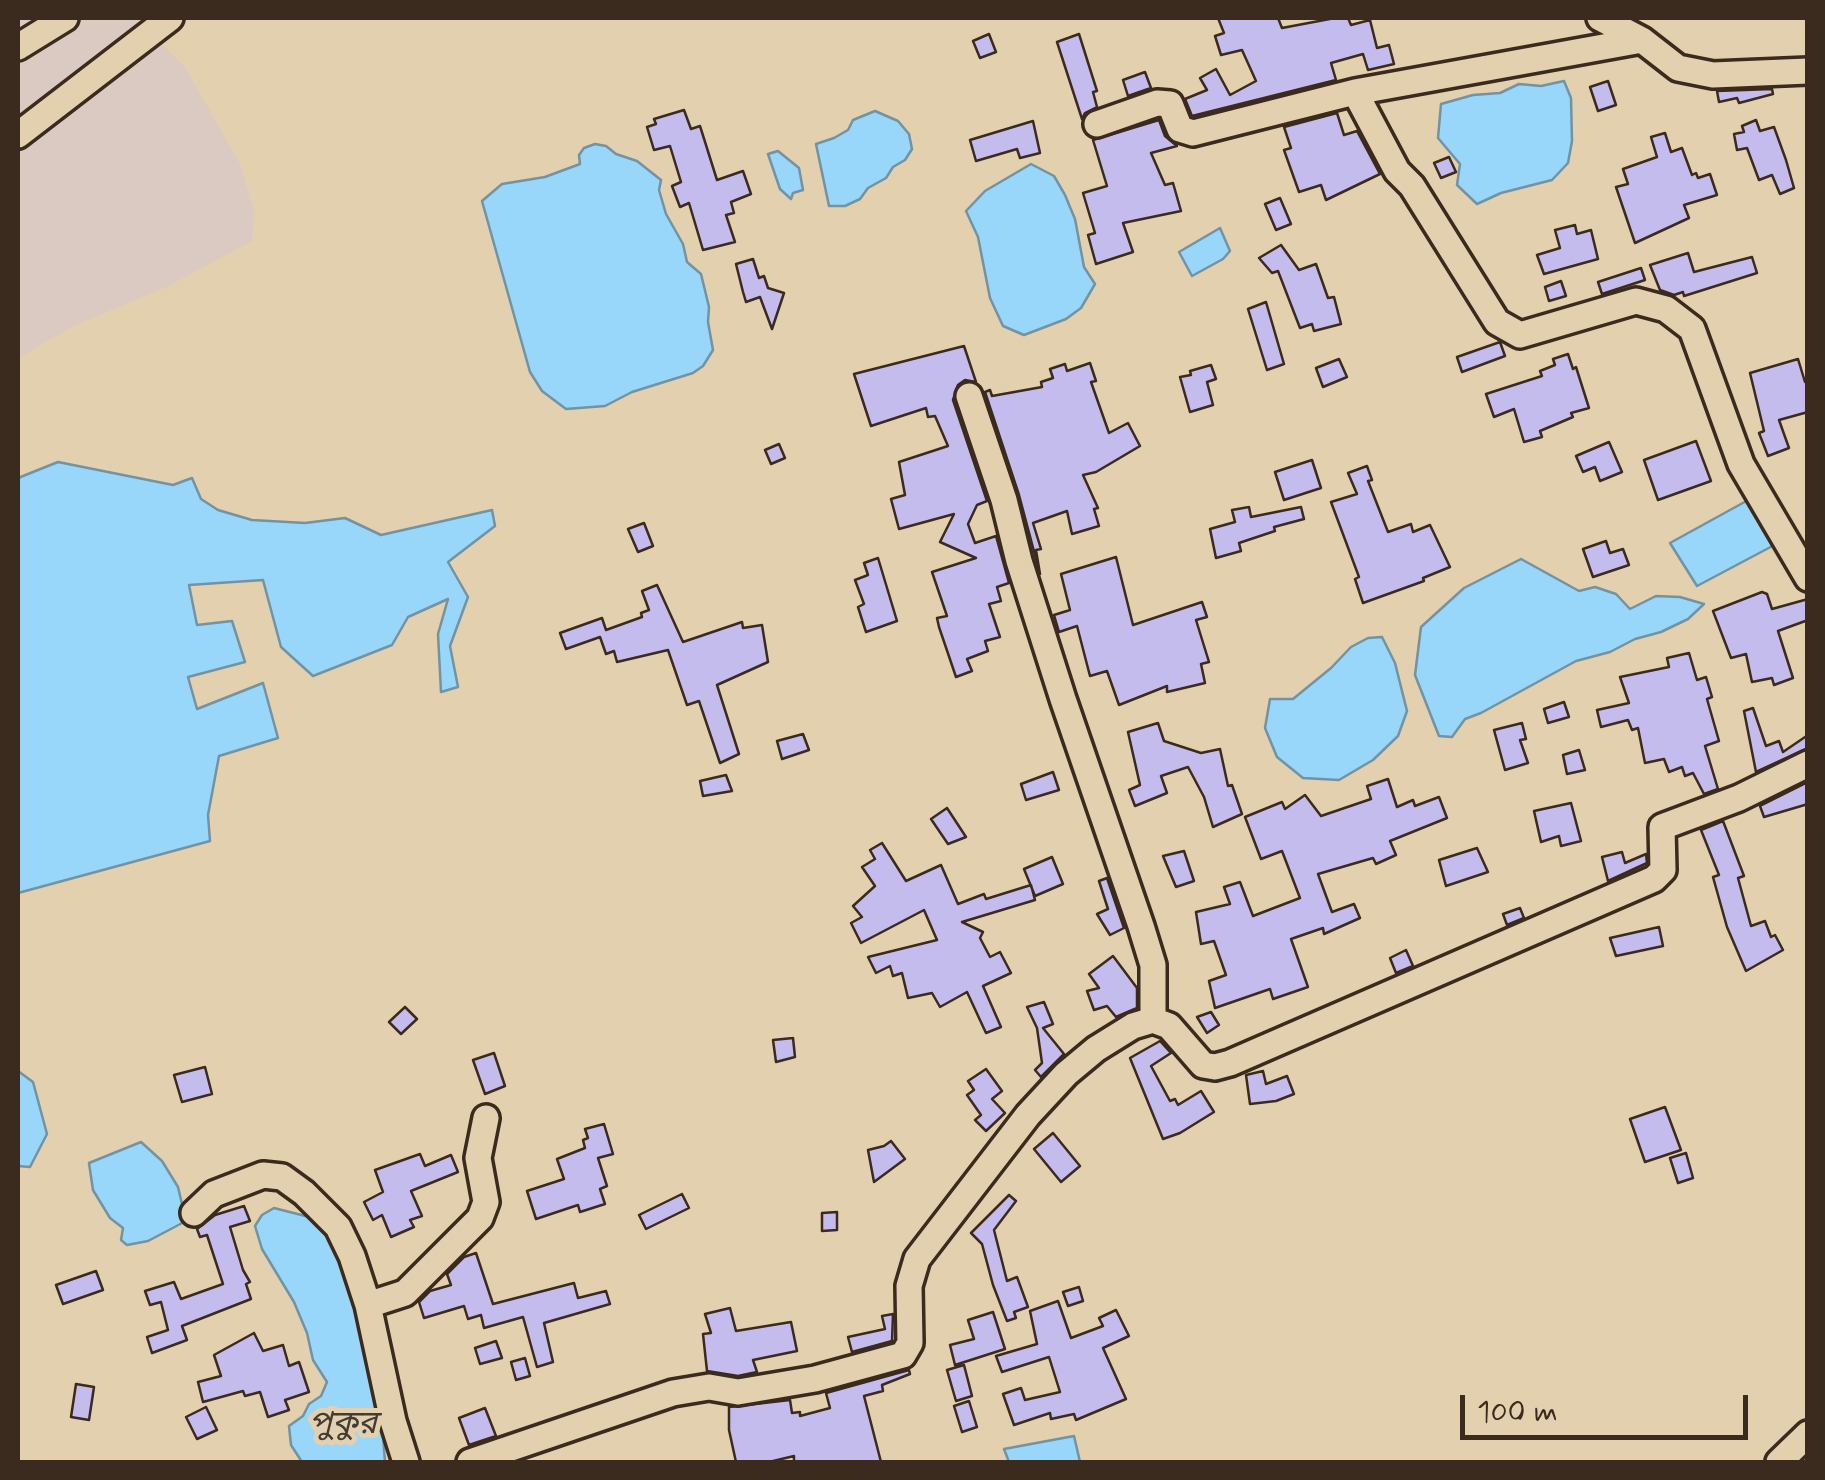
<!DOCTYPE html>
<html>
<head>
<meta charset="utf-8">
<style>
  body { margin:0 }
  #map { position:relative; width:1825px; height:1480px; overflow:hidden; background:#e3d0ae; font-family:Mynerve,sans-serif }
  canvas { display:block }
  .frame { position:absolute; inset:0; border:20px solid #3b2a1e; pointer-events:none }
  .scale { position:absolute; left:1460px; top:1395px; width:288px; height:45px; box-sizing:border-box; border:5px solid #3b2a1e; border-top:0; padding-left:12px; font-size:30px; line-height:35px; white-space:nowrap; color:#3b2a1e; -webkit-text-stroke:8px #e3d0ae; paint-order:stroke }
</style>
</head>
<body>
<div id="map">
<canvas width="1825" height="1480"></canvas>
<div class="frame"></div>
<div class="scale">100 m</div>
</div>
<script>
const c = document.querySelector('canvas').getContext('2d');
c.lineJoin = 'round';
function fill(path, color) {
  c.fillStyle = color;
  c.fill(path, 'evenodd');
}
function toPath(rows) {
  const path = new Path2D();
  for (const r of rows) {
    path.moveTo(r[0], r[1]);
    for (let i = 2; i < r.length; i += 2) path.lineTo(r[i], r[i + 1]);
  }
  return path;
}
function trace(path, color, width, dash) {
  c.strokeStyle = color;
  c.lineWidth = width;
  c.lineCap = dash ? 'butt' : 'round';
  c.setLineDash(dash || []);
  c.stroke(path);
}
function write(font, color, halo, rows, align = 'center') {
  c.font = font + ' Mynerve,"Noto Sans Bengali",sans-serif';
  c.lineWidth = 10;
  c.setLineDash([]);
  c.textBaseline = 'middle';
  c.strokeStyle = halo;
  c.fillStyle = color;
  for (const [text, x, y, turn = 0] of rows) {
    c.save();
    c.translate(x, y);
    c.rotate((+turn || 0) * Math.PI / 180);
    c.textAlign = isNaN(turn) ? turn : align;
    if (halo) c.strokeText(text, 0, 0);
    c.fillText(text, 0, 0);
    c.restore();
  }
}
fill(toPath([
  [18,18,135,18,185,67,240,164,254,210,252,241,168,286,74,326,18,358]
]), '#dacac1');
const water = toPath([
  [1564,81,1571,98,1572,141,1568,163,1552,180,1501,193,1477,204,1457,185,1460,164,1438,138,1441,104,1473,95,1500,93,1519,84,1541,86,1564,81],
  [875,111,898,121,909,134,912,149,905,160,893,167,886,178,868,188,860,199,845,206,829,206,816,144,834,138,848,130,853,120,875,111],
  [595,144,606,146,616,154,637,161,661,180,659,190,666,214,683,244,687,262,701,274,709,307,708,322,713,350,703,366,693,373,632,392,605,406,566,409,542,391,530,372,482,201,502,184,545,177,580,164,579,155,584,148,595,144],
  [778,151,799,168,803,190,793,193,791,199,780,189,768,154,778,151],
  [1031,164,1054,176,1065,195,1075,219,1084,267,1095,284,1081,308,1066,319,1024,335,1003,326,990,298,978,237,966,211,985,191,1031,164],
  [1220,228,1230,251,1223,259,1192,276,1179,252,1220,228],
  [58,462,173,485,192,478,201,499,218,510,252,520,305,523,345,518,381,535,492,510,495,526,448,562,468,597,450,646,458,687,441,692,438,634,448,599,408,617,392,645,313,676,281,647,263,580,189,585,197,625,232,621,245,662,188,677,197,709,263,683,278,738,219,756,208,815,210,841,18,893,18,478,58,462],
  [1750,499,1780,542,1697,586,1670,543,1750,499],
  [1521,559,1579,591,1595,587,1616,594,1630,609,1656,596,1680,597,1704,604,1688,619,1661,632,1635,639,1610,652,1576,661,1481,713,1465,719,1452,737,1439,736,1415,675,1421,627,1464,588,1521,559],
  [1382,637,1395,663,1407,711,1398,736,1373,760,1339,780,1303,778,1277,757,1265,728,1270,699,1293,699,1331,668,1351,647,1368,638,1382,637],
  [18,1071,33,1082,47,1134,30,1167,18,1166,18,1071],
  [141,1142,162,1161,178,1187,186,1221,148,1241,127,1245,121,1240,123,1228,110,1218,93,1190,89,1163,141,1142],
  [274,1208,321,1220,340,1249,365,1335,366,1358,380,1397,385,1462,302,1462,291,1445,289,1426,303,1416,309,1404,321,1396,327,1382,313,1360,307,1333,294,1302,262,1249,255,1226,262,1215,274,1208],
  [1074,1436,1080,1462,1009,1462,1004,1449,1074,1436]
]);
fill(water, '#99d7fa');
trace(water, '#7392a2', 2.5);
const building = toPath([
  [1218,18,1278,18,1282,28,1335,18,1348,18,1351,25,1370,20,1377,48,1389,45,1394,64,1368,70,1363,54,1331,63,1336,80,1192,116,1185,99,1207,90,1200,78,1216,69,1230,95,1256,81,1242,50,1221,55,1215,36,1224,33,1218,18],
  [989,34,996,52,980,58,973,41,989,34],
  [1079,34,1097,91,1093,92,1097,107,1085,113,1082,119,1057,42,1079,34],
  [1145,72,1151,88,1128,96,1123,80,1145,72],
  [1608,81,1616,105,1598,111,1590,87,1608,81],
  [1772,89,1773,94,1739,103,1737,98,1719,102,1717,91,1772,89],
  [684,110,691,129,700,126,717,180,743,171,751,194,731,202,734,213,726,215,735,242,703,250,689,203,680,207,672,186,681,182,670,146,654,150,647,127,656,124,654,119,684,110],
  [1337,113,1344,135,1357,131,1380,174,1326,200,1321,185,1299,192,1284,150,1291,148,1284,127,1337,113],
  [1159,120,1165,136,1177,146,1151,153,1165,185,1173,183,1181,211,1123,223,1133,252,1096,264,1088,235,1095,233,1083,193,1107,186,1093,140,1159,120],
  [1756,120,1760,131,1774,127,1786,160,1794,188,1780,194,1772,175,1759,180,1747,148,1737,150,1734,134,1744,132,1742,126,1756,120],
  [1033,121,1040,153,1020,158,1017,149,976,161,970,140,1033,121],
  [1665,133,1671,152,1682,148,1692,175,1696,173,1698,178,1710,174,1717,195,1684,205,1689,218,1635,243,1616,187,1628,184,1623,169,1657,157,1651,137,1665,133],
  [1449,157,1456,172,1441,178,1434,163,1449,157],
  [1280,198,1291,224,1276,230,1265,204,1280,198],
  [1575,225,1577,234,1591,230,1598,259,1544,274,1537,255,1560,248,1555,230,1575,225],
  [1281,245,1299,270,1316,264,1328,298,1334,297,1341,324,1314,331,1312,324,1300,328,1278,271,1272,273,1259,258,1281,245],
  [1688,253,1694,272,1752,257,1757,273,1684,296,1683,292,1674,295,1660,290,1650,265,1688,253],
  [753,259,759,278,764,276,768,288,784,293,772,329,760,297,746,302,743,292,736,264,753,259],
  [1641,268,1645,280,1602,294,1598,282,1641,268],
  [1561,281,1566,296,1549,301,1545,287,1561,281],
  [1266,302,1284,364,1267,370,1248,309,1266,302],
  [1500,342,1505,356,1462,372,1457,357,1500,342],
  [964,346,976,382,965,380,958,385,953,400,987,501,977,505,968,524,975,543,996,536,1009,583,997,587,1001,601,989,604,1000,637,985,641,988,651,967,659,972,671,956,677,939,627,937,618,947,616,932,572,976,558,940,542,954,514,899,529,891,499,905,495,899,462,948,446,935,416,928,417,926,408,871,426,854,374,964,346],
  [1568,354,1573,369,1576,367,1589,408,1571,413,1573,417,1540,431,1542,437,1524,442,1514,409,1494,417,1486,394,1542,376,1540,371,1555,365,1553,359,1568,354],
  [1339,359,1347,377,1323,387,1316,368,1339,359],
  [1798,359,1805,382,1808,382,1808,412,1779,420,1789,448,1768,456,1759,433,1764,431,1750,373,1798,359],
  [1090,363,1096,381,1091,382,1109,433,1128,423,1140,446,1096,472,1083,475,1098,508,1094,509,1099,526,1072,534,1067,511,1033,523,1041,549,1036,550,1040,574,1019,495,985,392,990,390,992,396,1042,387,1041,382,1053,378,1050,369,1065,364,1067,371,1090,363],
  [1211,365,1216,379,1207,382,1213,405,1190,412,1180,377,1191,375,1190,371,1211,365],
  [1696,441,1711,481,1658,500,1644,460,1696,441],
  [1609,442,1622,472,1600,481,1595,467,1583,472,1576,456,1609,442],
  [779,444,785,458,771,464,765,450,779,444],
  [1312,460,1321,488,1284,500,1275,472,1312,460],
  [1367,466,1372,480,1368,481,1388,532,1411,524,1413,532,1430,525,1450,567,1423,578,1424,581,1363,603,1355,579,1359,577,1331,502,1357,494,1348,473,1367,466],
  [1249,507,1251,517,1301,507,1304,519,1274,527,1275,531,1239,543,1241,551,1216,558,1210,529,1235,522,1232,510,1249,507],
  [644,523,653,546,638,552,628,529,644,523],
  [1606,541,1610,553,1623,549,1629,565,1593,577,1583,549,1606,541],
  [1116,557,1133,625,1202,602,1207,617,1196,620,1209,662,1201,664,1205,683,1167,692,1167,686,1119,705,1107,671,1090,676,1077,626,1059,632,1054,615,1070,610,1061,574,1116,557],
  [878,558,897,621,866,632,858,607,864,604,855,580,868,575,864,563,878,558],
  [657,585,683,642,742,622,743,628,762,625,768,662,717,685,739,754,720,763,699,701,687,705,668,650,617,662,614,651,606,654,600,637,566,649,560,633,602,618,606,630,642,617,641,613,649,610,642,591,657,585],
  [1762,592,1767,594,1772,609,1808,599,1808,620,1778,631,1793,678,1774,685,1772,678,1752,682,1746,654,1731,658,1713,611,1762,592],
  [1689,653,1697,680,1706,677,1712,697,1707,699,1719,741,1705,746,1718,789,1704,794,1693,773,1685,776,1682,767,1669,772,1664,759,1645,763,1638,728,1632,730,1628,720,1601,727,1597,710,1629,703,1620,677,1669,667,1667,658,1689,653],
  [1564,702,1569,717,1548,723,1544,709,1564,702],
  [1753,708,1766,746,1779,741,1783,752,1808,735,1808,748,1756,772,1744,711,1753,708],
  [1158,723,1164,741,1201,753,1220,749,1228,786,1232,785,1242,814,1213,827,1204,797,1188,767,1161,776,1167,793,1135,806,1129,790,1140,785,1128,732,1158,723],
  [1522,723,1526,739,1520,740,1528,763,1505,770,1494,730,1522,723],
  [803,734,809,750,782,759,777,741,803,734],
  [1579,750,1585,770,1567,774,1563,755,1579,750],
  [1053,772,1059,790,1026,800,1021,784,1053,772],
  [726,775,732,791,703,796,700,781,726,775],
  [1388,779,1397,807,1413,800,1415,806,1439,797,1447,818,1390,841,1396,855,1376,864,1373,858,1318,874,1332,912,1354,904,1360,918,1324,934,1323,928,1291,939,1308,987,1273,999,1270,989,1215,1008,1209,981,1226,975,1214,941,1201,944,1196,912,1230,904,1224,887,1240,882,1253,916,1300,898,1282,851,1261,859,1245,817,1282,802,1285,809,1305,795,1321,816,1371,799,1367,786,1388,779],
  [1808,782,1808,804,1764,817,1760,806,1808,782],
  [1571,803,1581,841,1561,846,1559,836,1541,842,1534,811,1571,803],
  [947,808,966,837,948,844,931,819,947,808],
  [1723,821,1744,876,1738,878,1751,926,1765,921,1771,937,1775,935,1783,950,1746,971,1727,927,1713,877,1719,875,1701,830,1723,821],
  [882,843,906,881,941,865,958,904,984,894,986,899,1031,885,1035,900,962,922,983,932,980,938,990,957,1000,952,1011,973,983,986,1001,1027,986,1033,967,992,940,1007,932,993,908,998,902,973,893,976,890,966,876,973,868,957,937,940,924,910,861,943,851,923,862,917,853,906,875,886,862,867,875,859,870,850,882,843],
  [1477,848,1488,872,1446,886,1439,860,1477,848],
  [1184,851,1194,881,1176,887,1163,856,1184,851],
  [1622,852,1625,863,1646,854,1647,863,1608,881,1602,857,1622,852],
  [1052,857,1063,884,1035,896,1024,869,1052,857],
  [1107,878,1124,928,1110,935,1097,914,1108,909,1099,881,1107,878],
  [1520,908,1524,918,1507,925,1503,914,1520,908],
  [1659,927,1663,946,1616,956,1610,938,1659,927],
  [1406,950,1413,966,1396,973,1390,958,1406,950],
  [1113,956,1137,988,1137,1008,1116,1017,1107,1006,1094,1010,1087,991,1099,988,1089,974,1113,956],
  [1044,1002,1053,1024,1043,1028,1064,1054,1041,1077,1035,1070,1042,1063,1037,1028,1027,1007,1044,1002],
  [405,1007,417,1019,401,1034,389,1022,405,1007],
  [1211,1012,1219,1025,1207,1033,1197,1017,1211,1012],
  [793,1038,795,1057,776,1062,773,1040,793,1038],
  [1160,1041,1171,1053,1151,1066,1170,1101,1175,1099,1178,1105,1201,1091,1214,1112,1180,1133,1163,1139,1130,1058,1160,1041],
  [494,1053,505,1086,485,1094,473,1060,494,1053],
  [205,1067,212,1094,182,1102,174,1075,205,1067],
  [986,1069,1002,1091,992,1099,1005,1113,986,1131,975,1120,981,1115,967,1095,974,1090,968,1081,986,1069],
  [1263,1071,1266,1084,1287,1076,1294,1094,1276,1101,1250,1104,1246,1075,1263,1071],
  [1665,1107,1681,1150,1645,1162,1630,1119,1665,1107],
  [604,1124,613,1154,598,1158,607,1186,600,1189,605,1204,580,1212,578,1205,536,1219,527,1191,564,1179,557,1159,585,1148,583,1140,588,1138,585,1129,604,1124],
  [1053,1133,1080,1166,1061,1182,1034,1149,1053,1133],
  [891,1141,905,1159,874,1182,868,1150,884,1146,891,1141],
  [1686,1153,1693,1178,1678,1183,1670,1158,1686,1153],
  [420,1154,425,1166,451,1155,458,1172,411,1191,422,1216,410,1220,414,1227,391,1237,382,1215,373,1220,364,1202,383,1192,375,1170,420,1154],
  [682,1194,689,1208,646,1229,639,1215,682,1194],
  [1009,1195,1016,1201,994,1230,1007,1281,1017,1277,1028,1307,1014,1312,1016,1318,1007,1321,993,1285,982,1244,971,1233,1009,1195],
  [244,1206,250,1221,230,1227,243,1270,250,1282,246,1284,251,1299,182,1326,187,1340,152,1353,147,1337,168,1330,161,1302,150,1305,145,1291,174,1282,181,1299,223,1284,207,1235,200,1237,197,1229,215,1215,244,1206],
  [837,1212,837,1230,822,1231,822,1213,837,1212],
  [476,1253,493,1304,574,1283,578,1298,606,1291,610,1304,544,1323,553,1362,537,1367,523,1317,484,1328,481,1315,468,1319,464,1306,424,1318,419,1302,430,1291,451,1285,447,1274,464,1257,476,1253],
  [96,1271,103,1290,63,1304,56,1285,96,1271],
  [1079,1287,1083,1301,1068,1306,1063,1292,1079,1287],
  [1058,1301,1071,1338,1103,1326,1099,1318,1116,1310,1129,1336,1103,1348,1126,1399,1076,1420,1074,1414,1051,1419,1050,1413,1014,1425,1003,1394,1021,1388,1025,1400,1060,1392,1049,1357,1002,1372,996,1356,1037,1344,1030,1311,1058,1301],
  [730,1308,736,1331,791,1322,797,1351,753,1360,757,1372,738,1376,707,1371,703,1334,711,1333,705,1314,730,1308],
  [993,1312,1005,1349,955,1365,950,1345,974,1339,968,1320,993,1312],
  [893,1314,892,1341,852,1352,848,1337,885,1329,882,1316,893,1314],
  [254,1333,263,1351,283,1345,289,1366,299,1362,309,1392,285,1400,289,1410,268,1417,260,1392,245,1396,243,1391,203,1402,198,1382,221,1376,214,1355,254,1333],
  [496,1341,502,1358,480,1364,475,1348,496,1341],
  [525,1358,530,1376,516,1380,511,1362,525,1358],
  [964,1365,972,1396,956,1401,947,1370,964,1365],
  [909,1370,910,1374,882,1385,883,1391,864,1396,881,1462,794,1462,794,1456,769,1462,736,1462,729,1430,729,1407,790,1400,792,1413,800,1412,800,1416,830,1408,826,1393,909,1370],
  [76,1384,94,1387,89,1420,71,1417,76,1384],
  [969,1401,977,1427,962,1432,954,1406,969,1401],
  [206,1407,217,1430,197,1439,186,1417,206,1407],
  [485,1408,496,1436,469,1445,459,1418,485,1408]
]);
fill(building, '#c5bcee');
trace(building, '#3b2a1e', 2.5);
const minor = toPath([
  [1600,18,1642,40,1678,68,1713,75,1808,71],
  [18,47,65,18],
  [1355,92,1642,40],
  [1097,124,1157,103,1170,104,1180,129,1193,133,1355,92,1397,171,1412,186,1497,322,1520,335,1636,301,1666,309,1692,329,1741,464,1808,578],
  [18,135,170,18],
  [969,396,1004,500,1019,561,1063,699,1141,926,1153,965,1153,1020],
  [194,1213,214,1194,263,1175,282,1177,304,1193,338,1227,352,1256,368,1305,393,1421,406,1462],
  [368,1305,405,1293,480,1218,486,1202,478,1158,486,1118],
  [470,1462,673,1393,709,1387,738,1392,815,1379,903,1355,910,1343,909,1286,917,1259,1028,1115,1066,1074,1096,1049,1133,1026,1153,1020,1169,1026,1203,1065,1215,1067,1230,1063,1654,879,1663,870,1662,827,1739,798,1808,764],
  [1779,1462,1808,1434]
]);
trace(minor, '#3b2a1e', 32);
trace(minor, '#e3d0ae', 25);
write('italic 32px', '#443b34', '#e3d0ae', [
  ["পুকুর",343,1426]
]);
</script>
</body>
</html>
